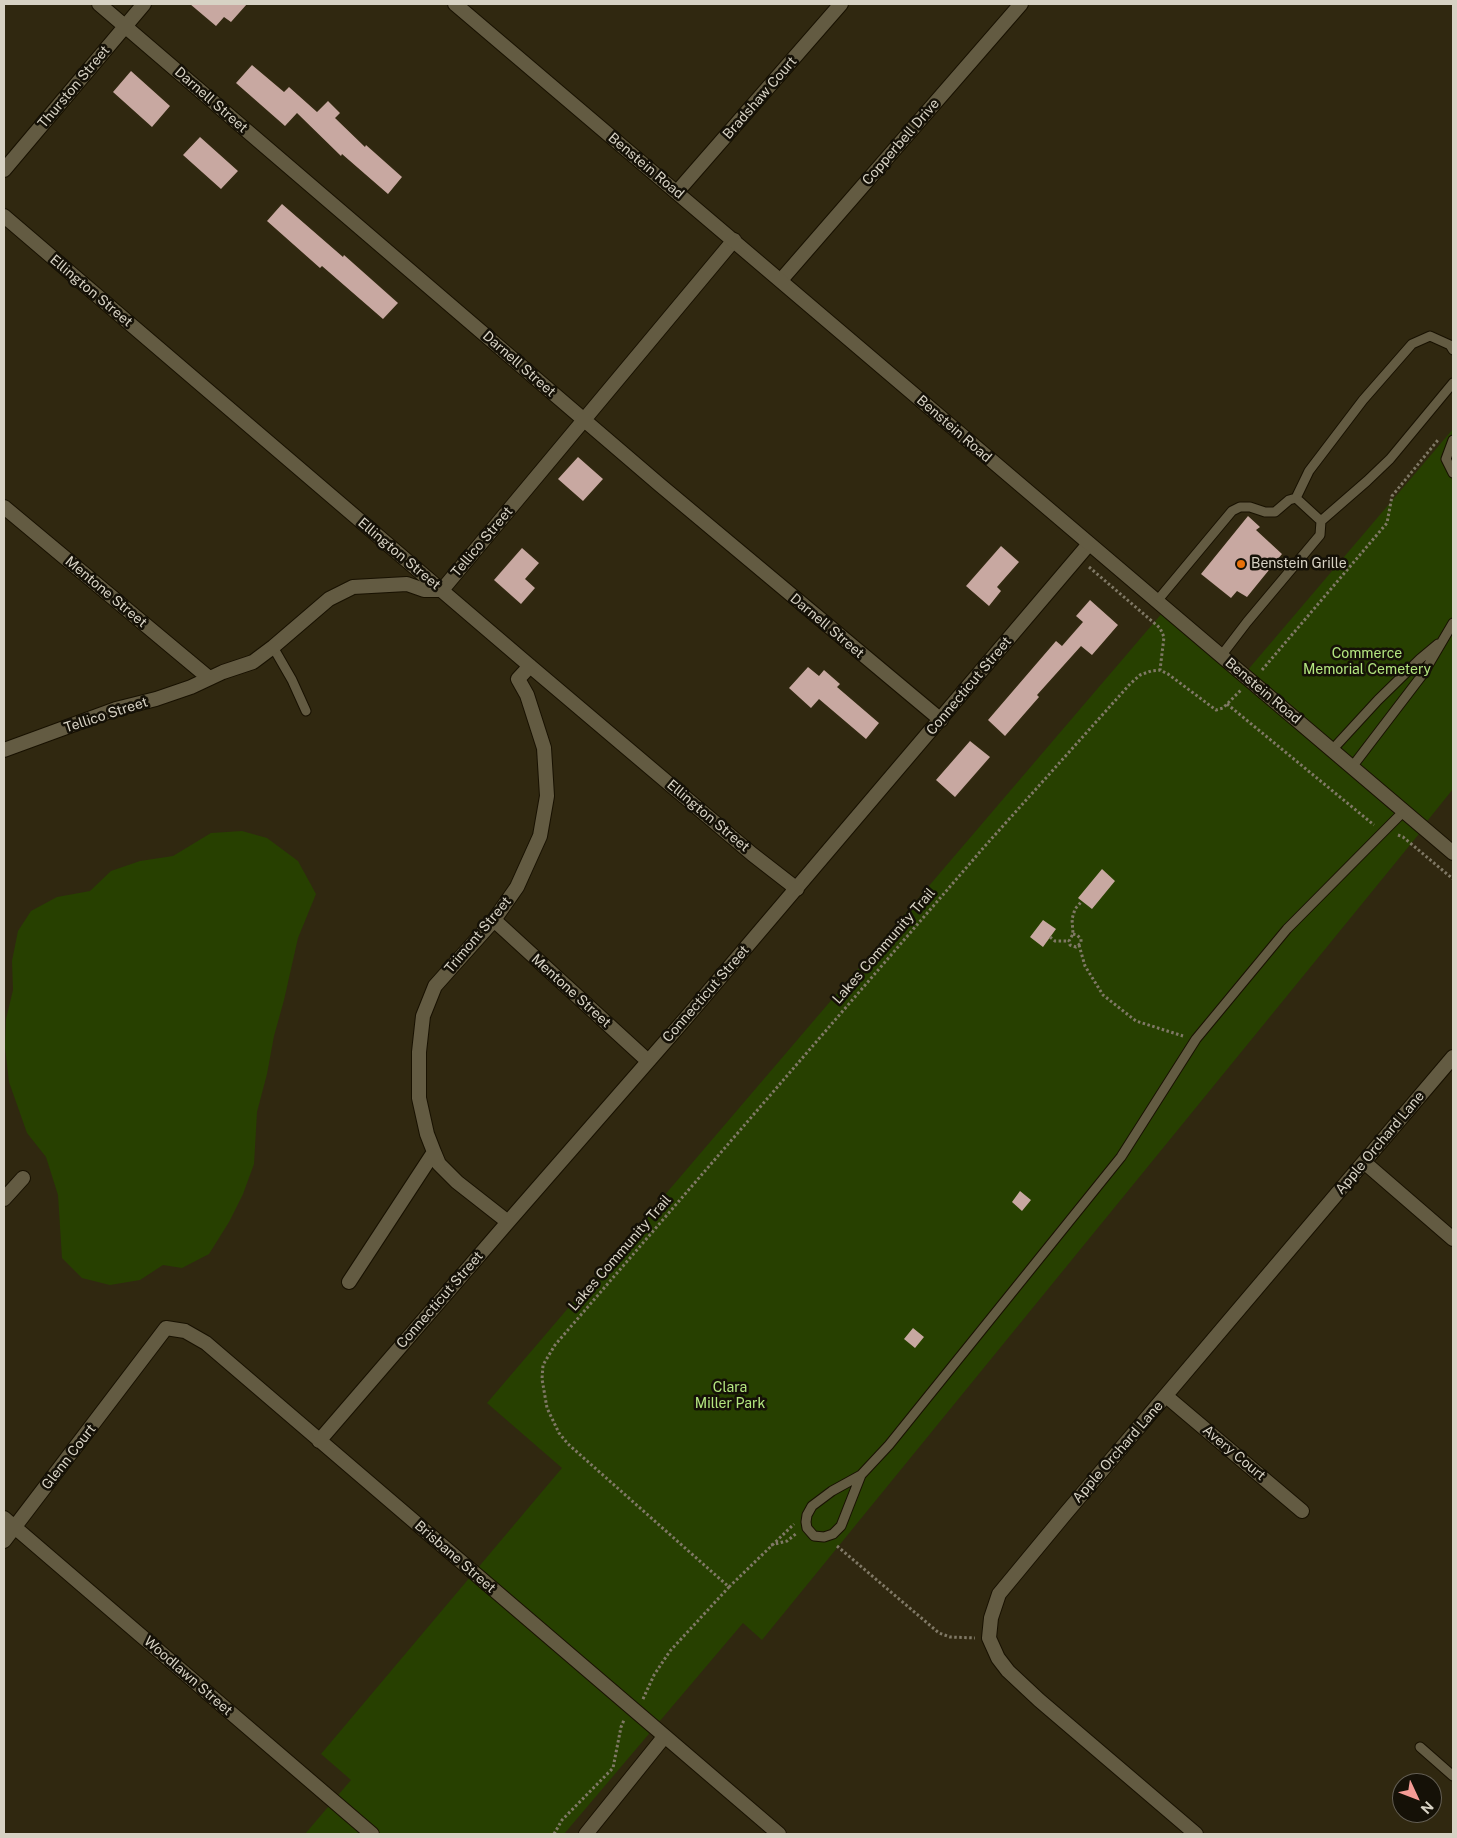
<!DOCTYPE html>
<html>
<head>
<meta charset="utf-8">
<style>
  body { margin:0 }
  #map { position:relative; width:1457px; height:1838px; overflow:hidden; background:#302810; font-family:"Public Sans",sans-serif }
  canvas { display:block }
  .frame { position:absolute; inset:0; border:5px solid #d7d2c4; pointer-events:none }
  .north { position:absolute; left:1392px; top:1773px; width:50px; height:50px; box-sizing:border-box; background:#151107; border:1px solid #635e53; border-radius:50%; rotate:133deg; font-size:14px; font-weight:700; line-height:20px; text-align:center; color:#d7d2c4 }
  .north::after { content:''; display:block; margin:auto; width:18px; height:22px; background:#f59c96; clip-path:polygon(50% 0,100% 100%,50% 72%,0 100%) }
</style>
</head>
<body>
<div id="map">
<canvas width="1457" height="1838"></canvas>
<div class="frame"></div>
<div class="north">N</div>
</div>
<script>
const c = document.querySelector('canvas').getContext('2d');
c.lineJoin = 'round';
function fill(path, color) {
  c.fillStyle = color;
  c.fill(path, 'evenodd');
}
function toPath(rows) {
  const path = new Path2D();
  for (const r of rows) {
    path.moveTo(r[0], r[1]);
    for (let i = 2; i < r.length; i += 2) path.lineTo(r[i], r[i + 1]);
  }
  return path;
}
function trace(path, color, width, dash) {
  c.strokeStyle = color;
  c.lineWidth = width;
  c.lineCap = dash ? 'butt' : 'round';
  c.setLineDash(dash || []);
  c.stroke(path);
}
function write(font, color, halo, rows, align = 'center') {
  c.font = font + ' "Public Sans",sans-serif';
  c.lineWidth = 5;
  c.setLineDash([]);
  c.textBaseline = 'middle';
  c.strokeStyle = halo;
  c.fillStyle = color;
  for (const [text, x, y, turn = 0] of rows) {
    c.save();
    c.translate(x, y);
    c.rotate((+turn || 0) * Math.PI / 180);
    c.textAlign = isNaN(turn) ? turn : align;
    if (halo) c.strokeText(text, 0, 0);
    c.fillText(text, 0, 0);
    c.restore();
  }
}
fill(toPath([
  [1453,429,1453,789,1424,825,1246,672],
  [1163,612,1423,829,762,1640,743,1623,564,1834,305,1834,351,1780,321,1754,562,1468,487,1403],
  [242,831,267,838,298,861,316,894,298,938,284,1000,274,1036,267,1074,257,1112,254,1164,243,1194,229,1222,209,1254,182,1268,163,1265,140,1280,110,1285,82,1278,62,1258,58,1195,46,1157,27,1133,9,1082,5,1047,6,1019,13,990,12,961,18,931,31,911,57,897,90,891,111,871,140,861,173,856,211,833]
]), '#274000');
fill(toPath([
  [190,4,247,4,231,22,224,17,216,26],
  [252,65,284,92,289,87,317,112,328,101,340,113,335,118,365,147,366,145,402,177,388,194,342,154,341,156,297,113,285,126,236,83],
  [131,71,170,106,152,127,113,92],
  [200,137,238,171,221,189,183,155],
  [282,204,343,257,344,255,398,303,383,319,322,266,320,268,267,221],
  [578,457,603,479,583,501,558,479],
  [1248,516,1260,527,1256,530,1282,554,1247,597,1237,591,1231,598,1201,574],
  [1001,546,1019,562,997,587,1001,591,989,606,966,586],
  [522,548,539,563,525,579,535,588,521,604,494,580],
  [1090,600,1118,625,1092,655,1081,646,1037,695,1039,697,1005,736,988,720,1056,641,1062,646,1083,622,1076,616],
  [808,667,819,676,824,670,840,684,837,687,879,723,866,739,819,699,811,708,789,688],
  [970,741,990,757,955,797,936,780],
  [1102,869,1115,881,1092,909,1078,898],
  [1043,920,1056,929,1043,947,1030,937],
  [1020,1191,1031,1200,1022,1211,1012,1202],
  [913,1328,924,1337,915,1348,904,1339]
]), '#c8a8a1');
const service = toPath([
  [1453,440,1446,459,1453,473],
  [1296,498,1309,471,1363,400,1412,344,1430,336,1450,345,1453,350],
  [1321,521,1367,481,1390,459,1453,383],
  [1157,601,1232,511,1240,507,1250,507,1265,512,1275,512,1289,500,1296,498,1321,521,1320,535,1247,622,1221,656],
  [273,647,292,680,306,711],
  [1332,750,1378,700,1420,659,1438,644],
  [1352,767,1423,674,1453,623],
  [861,1475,841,1526,833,1534,824,1537,814,1536,807,1528,806,1522,807,1515,812,1506,832,1491,861,1475,889,1445,1121,1157,1196,1039,1287,929,1404,811],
  [1420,1747,1453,1776]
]);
const minor = toPath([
  [99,4,660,485,941,720],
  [4,170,144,4],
  [677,192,841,4],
  [4,216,530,666,752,854,797,889],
  [781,280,1021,4],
  [4,507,209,678],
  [4,750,116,709,156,699,191,687,223,672,253,662,273,647,329,599,353,587,407,584,424,590,442,590,734,240],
  [494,920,648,1061],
  [434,1152,439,1164,457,1182,508,1222],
  [1364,1162,1453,1239],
  [4,1199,23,1178],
  [349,1282,434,1152,427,1134,419,1098,419,1052,423,1016,435,986,494,920,517,887,540,836,547,796,544,748,527,695,518,679,530,666],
  [1166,1396,1302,1511],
  [319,1441,508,1222,686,1018,1089,544],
  [4,1518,372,1834],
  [4,1541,166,1328,185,1331,206,1343,779,1834],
  [586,1834,664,1737],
  [1196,1834,1039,1700,1008,1671,998,1658,989,1638,991,1618,999,1594,1066,1513,1453,1057]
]);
const tertiary = toPath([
  [455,4,1453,853]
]);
trace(service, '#181100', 11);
trace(minor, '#181100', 16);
trace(tertiary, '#181100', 16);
trace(toPath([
  [1089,567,1160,628,1164,637,1160,670],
  [1262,670,1387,523,1392,496,1438,440],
  [1227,704,1374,825],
  [1398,835,1403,837,1453,879],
  [1073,934,1077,935,1081,939,1081,943,1076,947,1070,945,1069,941,1073,934,1072,919,1075,909,1082,901],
  [1050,937,1055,941,1069,941],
  [1079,945,1085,966,1103,995,1136,1021,1183,1036],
  [771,1545,787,1541,797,1533],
  [837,1546,939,1633,950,1637,975,1638],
  [729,1587,794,1524],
  [643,1699,654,1675,670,1651,729,1587,568,1444,559,1433,547,1408,542,1379,543,1365,555,1345,985,846,1130,684,1140,675,1151,671,1160,670,1168,674,1216,710,1223,708,1241,690],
  [554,1834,562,1820,613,1768,621,1727,624,1720]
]), '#807966', 3, [2.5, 2.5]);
trace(service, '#635b42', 9);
trace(minor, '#635b42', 14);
trace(tertiary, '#635b42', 14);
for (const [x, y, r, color] of [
  [1241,564,5,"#e8710a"]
]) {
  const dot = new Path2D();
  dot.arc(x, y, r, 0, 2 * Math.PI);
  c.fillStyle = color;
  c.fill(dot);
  trace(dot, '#151107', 2);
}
write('14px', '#d7d2c4', '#151107', [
  ["Thurston Street",74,87,-50],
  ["Bradshaw Court",760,98,-49],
  ["Darnell Street",211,100,41],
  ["Copperbell Drive",901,142,-49],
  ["Benstein Road",646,166,40],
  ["Ellington Street",91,291,40],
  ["Darnell Street",519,364,41],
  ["Benstein Road",954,429,41],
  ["Tellico Street",482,542,-50],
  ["Ellington Street",399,554,40],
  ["Mentone Street",106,592,40],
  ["Darnell Street",827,626,40],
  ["Connecticut Street",969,686,-50],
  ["Benstein Road",1263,691,40],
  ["Tellico Street",106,715,-18],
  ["Ellington Street",708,816,40],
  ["Trimont Street",478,935,-50],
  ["Lakes Community Trail",884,946,-49],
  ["Mentone Street",571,991,42],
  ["Connecticut Street",706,994,-49],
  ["Apple Orchard Lane",1380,1143,-50],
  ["Lakes Community Trail",620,1253,-49],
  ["Connecticut Street",440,1300,-49],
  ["Apple Orchard Lane",1118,1452,-49],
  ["Avery Court",1234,1453,40],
  ["Glenn Court",69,1457,-52],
  ["Brisbane Street",455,1557,41],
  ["Woodlawn Street",188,1676,41]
]);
write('14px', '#d7d2c4', '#151107', [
  ["Benstein Grille",1251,564]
], 'left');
write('14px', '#b4e680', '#151107', [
  ["Commerce",1367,654],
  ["Memorial Cemetery",1367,670],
  ["Clara",730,1388],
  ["Miller Park",730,1404]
]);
</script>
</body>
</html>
